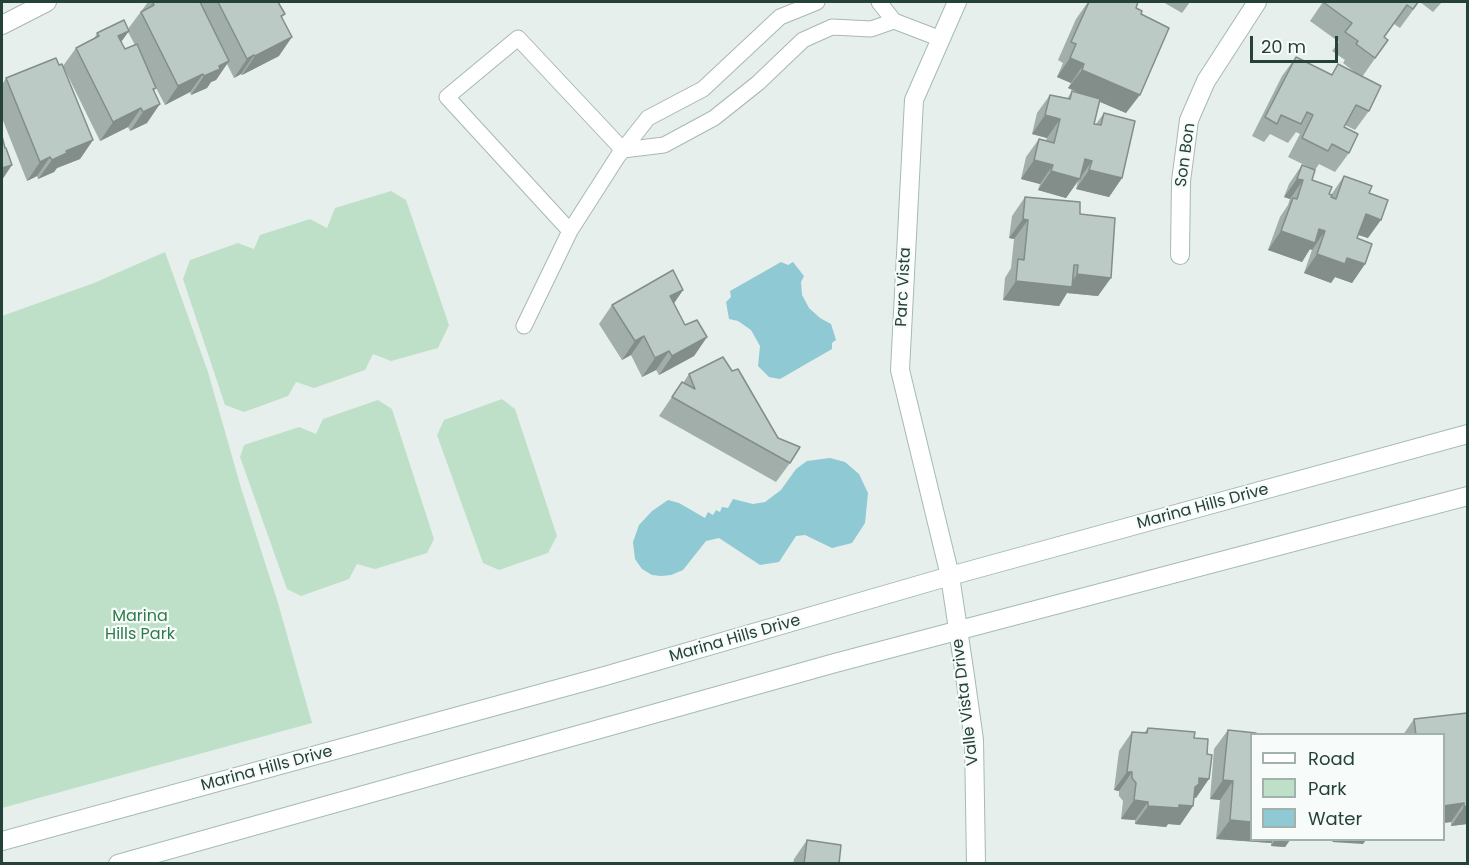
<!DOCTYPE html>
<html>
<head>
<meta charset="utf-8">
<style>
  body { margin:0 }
  #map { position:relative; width:1469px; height:865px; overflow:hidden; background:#e6efeb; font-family:Poppins,sans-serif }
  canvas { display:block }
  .frame { position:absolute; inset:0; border:3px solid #24423a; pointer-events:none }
  .legend { position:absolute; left:1250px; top:733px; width:195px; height:108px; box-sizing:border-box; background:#f7fbf9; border:2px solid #a3b1ad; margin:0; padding:8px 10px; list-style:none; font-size:18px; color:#24423a }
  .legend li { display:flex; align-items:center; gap:12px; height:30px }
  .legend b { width:30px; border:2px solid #a3b1ad }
  .scale { position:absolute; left:1250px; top:36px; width:88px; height:27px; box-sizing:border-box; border:3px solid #24423a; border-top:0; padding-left:8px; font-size:18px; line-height:21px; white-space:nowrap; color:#24423a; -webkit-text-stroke:4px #f7fbf9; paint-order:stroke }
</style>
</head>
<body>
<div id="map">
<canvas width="1469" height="865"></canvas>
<div class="frame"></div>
<ul class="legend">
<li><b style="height:8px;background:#fff"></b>Road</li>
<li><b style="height:16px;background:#bfe0c8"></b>Park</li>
<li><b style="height:16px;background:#8ec9d4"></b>Water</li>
</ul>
<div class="scale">20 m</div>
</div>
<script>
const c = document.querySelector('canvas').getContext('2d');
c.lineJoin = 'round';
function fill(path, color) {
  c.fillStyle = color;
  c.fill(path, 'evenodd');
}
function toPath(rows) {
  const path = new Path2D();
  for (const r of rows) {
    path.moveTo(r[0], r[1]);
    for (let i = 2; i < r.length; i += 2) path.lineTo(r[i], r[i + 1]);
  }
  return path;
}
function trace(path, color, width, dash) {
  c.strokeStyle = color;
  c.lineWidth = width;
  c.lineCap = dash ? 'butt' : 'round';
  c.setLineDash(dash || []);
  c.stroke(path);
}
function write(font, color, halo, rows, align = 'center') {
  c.font = font + ' Poppins,sans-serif';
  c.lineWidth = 4.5;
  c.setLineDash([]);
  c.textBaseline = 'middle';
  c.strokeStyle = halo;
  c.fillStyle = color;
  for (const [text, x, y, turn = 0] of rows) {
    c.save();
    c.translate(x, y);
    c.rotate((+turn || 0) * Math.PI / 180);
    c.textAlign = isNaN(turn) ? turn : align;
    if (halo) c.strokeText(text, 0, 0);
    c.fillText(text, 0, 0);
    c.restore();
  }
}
fill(toPath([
  [391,191,406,200,449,325,438,348,391,361,373,354,365,370,314,388,296,382,288,396,244,412,225,405,183,279,190,260,238,243,254,249,260,235,310,219,327,228,335,208],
  [165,252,208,372,241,488,278,603,312,723,2,808,2,316,94,283],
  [502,399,515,409,557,536,548,553,499,570,483,563,437,435,444,420],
  [378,400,392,409,434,539,427,553,375,569,357,564,349,579,301,596,287,589,240,457,244,445,299,427,316,434,323,419]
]), '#bfe0c8');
fill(toPath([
  [781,262,788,265,793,262,804,276,801,282,802,295,809,308,820,318,831,324,836,340,832,343,832,349,780,379,769,377,758,366,760,346,751,330,738,321,729,319,726,302,731,297,730,291],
  [830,458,845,462,859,474,868,493,865,523,852,543,832,548,805,535,796,536,779,562,760,565,719,538,706,541,683,570,671,575,661,576,652,575,642,569,635,559,633,542,639,525,652,511,668,500,679,503,705,518,708,512,713,515,716,510,720,512,722,507,728,508,733,499,753,504,765,502,781,490,796,469,807,461]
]), '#8ec9d4');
const lane = toPath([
  [879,2,894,21,941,39],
  [623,150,664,145,714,118,758,83,803,40,832,27,871,29,894,21],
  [570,231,447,97,518,38,623,150],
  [524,326,570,231,618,156,648,118,703,89,780,17,817,2]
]);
const street = toPath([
  [2,25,47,2],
  [1180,255,1181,181,1189,120,1206,81,1257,2]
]);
const secondary = toPath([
  [957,2,914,100,900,370,950,576,965,676,974,740,976,864],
  [2,841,605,676,950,576,1468,434],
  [118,864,835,663,1468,496]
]);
trace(lane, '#a8b8b2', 17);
trace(street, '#a8b8b2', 20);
trace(secondary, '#a4bbb3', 20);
trace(lane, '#fff', 15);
trace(street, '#fff', 18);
trace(secondary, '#fff', 18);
fill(toPath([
  [148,2,278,2,285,14,282,17,279,56,242,75,241,74,234,78,227,64,216,80,211,82,207,88,191,95,190,92,165,105,156,88,154,91,147,123,130,131,128,127,100,141,63,66,76,48,94,39,97,33,128,29],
  [128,32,135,45,125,49,121,42],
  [1088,2,1136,8,1141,14,1126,113,1100,102,1094,124,1096,124,1104,113,1122,178,1109,197,1076,189,1078,181,1066,198,1038,190,1040,184,1021,179,1026,157,1039,139,1046,140,1047,138,1032,134,1037,113,1050,95,1067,99,1072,91,1080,93,1068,88,1071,83,1057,77,1063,63,1058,60,1076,19],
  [1163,2,1190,2,1182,13],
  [1323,2,1419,2,1400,28,1394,24,1384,37,1388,40,1362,77,1369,111,1355,130,1345,125,1344,127,1349,153,1335,172,1319,164,1315,170,1288,157,1300,134,1296,132,1288,143,1270,134,1264,142,1252,136,1282,76,1296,57,1331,75,1338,64,1357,74,1343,63,1345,60,1332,51,1339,42,1310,21],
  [1420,2,1442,2,1433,12],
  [59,65,93,140,80,159,57,168,54,172,38,179,37,176,27,181,2,118,2,85,6,78],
  [1302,165,1312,180,1329,194,1331,195,1344,176,1369,193,1368,238,1358,235,1357,238,1365,264,1352,283,1335,277,1331,283,1304,273,1312,250,1310,249,1302,262,1268,250,1280,217,1288,205,1290,199,1284,197,1289,184],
  [1025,197,1080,214,1098,296,1067,293,1059,306,1003,300,1005,278,1011,268,1014,239,1009,238,1012,216],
  [683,290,674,303,685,325,707,337,694,356,659,375,656,370,642,377,631,355,622,360,599,324,612,305],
  [689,374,790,463,776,482,659,416,682,382,683,383],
  [1467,713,1467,824,1451,826,1451,822,1443,823,1443,735,1403,735,1414,719],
  [1148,728,1196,798,1194,797,1193,806,1180,825,1168,824,1166,827,1135,824,1135,820,1121,819,1123,801,1119,796,1119,791,1114,790,1119,751,1132,732,1144,733],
  [1228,730,1251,735,1251,840,1290,840,1285,847,1271,846,1271,843,1216,839,1220,800,1210,799,1214,749],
  [807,840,839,864,793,864,794,859]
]), '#a1aea9');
fill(toPath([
  [129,31,116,49,118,36],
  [292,37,279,56,242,75,255,56],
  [254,55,241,74,234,78,247,59],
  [1070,58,1084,64,1071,83,1057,77],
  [229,61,216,80,211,82,207,88,191,95,204,76,219,66],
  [1082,70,1140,95,1126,113,1068,88],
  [203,74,190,92,165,105,178,86],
  [160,104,147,123,130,131,143,112],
  [141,108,128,127,100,141,113,122],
  [1045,115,1060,119,1047,138,1032,134],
  [93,140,80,159,57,168,54,172,38,179,52,160,66,151],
  [50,157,37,176,27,181,40,162],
  [1085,159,1092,161,1066,198,1038,190,1051,171],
  [1034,160,1053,165,1040,184,1021,179],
  [12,165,2,180,2,168],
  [1089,170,1122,178,1109,197,1076,189],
  [1297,179,1303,180,1290,199,1284,197],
  [1366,214,1381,220,1368,238,1353,233],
  [1023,219,1028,220,1014,239,1009,238],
  [1319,229,1325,231,1312,250,1310,249,1302,262,1268,250,1281,231],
  [1317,254,1347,258,1365,264,1352,283,1335,277,1331,283,1304,273],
  [1077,274,1111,278,1098,296,1067,293,1059,306,1003,300,1016,281,1069,286],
  [683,290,670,309,670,296],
  [644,336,631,355,622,360,635,341],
  [707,337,694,356,659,375,672,356],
  [669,351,656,370,642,377,655,358],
  [1127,772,1132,772,1119,791,1114,790],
  [1199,778,1209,779,1196,798,1190,797,1193,806,1180,825,1168,824,1166,827,1135,824,1148,806,1179,805],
  [1223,780,1233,781,1220,800,1210,799],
  [1134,800,1148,802,1135,820,1121,819],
  [1464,803,1451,822,1443,823,1443,806],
  [1467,806,1467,824,1451,826,1464,807],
  [1230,820,1251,822,1251,840,1273,840,1271,843,1216,839],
  [1275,840,1290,840,1285,847,1271,846],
  [1334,840,1366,840,1363,844,1332,842]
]), '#838d89');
const building = toPath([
  [152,2,200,2,229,61,219,66,220,69,204,76,203,74,178,86,141,12,154,5,152,2],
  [218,2,278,2,285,14,281,16,292,37,255,56,254,55,247,59,218,2],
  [1089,2,1138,2,1136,8,1142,11,1141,14,1169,28,1140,95,1082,70,1084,64,1070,58,1076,44,1071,42,1089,2],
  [1323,2,1418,2,1413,9,1407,5,1384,37,1388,40,1375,58,1356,44,1358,41,1345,32,1352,23,1323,2],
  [124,20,129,31,118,36,125,49,137,44,156,88,153,89,160,104,143,112,141,108,113,122,76,48,99,36,97,33,124,20],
  [1296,57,1332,75,1338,64,1381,86,1369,111,1356,105,1344,127,1358,134,1349,153,1332,144,1328,151,1302,138,1313,115,1307,112,1301,124,1281,115,1277,124,1265,117,1296,57],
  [56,58,59,65,62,64,93,140,66,151,67,153,52,160,50,157,40,162,6,78,56,58],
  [1072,91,1100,99,1094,124,1101,125,1104,113,1135,121,1122,178,1089,170,1092,161,1085,159,1080,179,1051,171,1053,165,1034,160,1039,139,1054,143,1060,119,1045,115,1050,95,1070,99,1072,91],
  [2,136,5,148,6,148,12,165,2,168,2,136],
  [1302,165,1315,170,1312,180,1332,187,1329,194,1332,195,1331,197,1336,199,1344,176,1372,186,1369,193,1388,200,1381,220,1366,214,1357,238,1372,244,1365,264,1347,258,1345,264,1317,254,1325,231,1319,229,1315,243,1281,231,1293,198,1297,199,1303,180,1297,179,1302,165],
  [1025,197,1080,202,1080,214,1115,218,1111,278,1077,274,1078,265,1074,265,1072,287,1016,281,1018,259,1024,260,1028,220,1023,219,1025,197],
  [673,270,683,290,670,296,685,325,697,320,707,337,672,356,669,351,655,358,644,336,635,341,612,305,673,270],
  [723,357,732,371,738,369,778,438,800,447,790,463,672,397,682,382,695,389,689,374,723,357],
  [1467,713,1467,806,1464,807,1464,803,1443,806,1443,735,1416,735,1414,719,1467,713],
  [1148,728,1195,732,1194,738,1208,739,1207,754,1212,755,1209,779,1199,778,1199,784,1195,787,1193,806,1179,805,1179,808,1148,806,1148,802,1134,800,1136,783,1132,778,1132,772,1127,772,1132,732,1147,733,1148,728],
  [1228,730,1256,733,1255,735,1251,735,1251,822,1230,820,1233,781,1223,780,1228,730],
  [807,840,841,845,839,864,804,864,807,840]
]);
fill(building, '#bbcac4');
trace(building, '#838d89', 1.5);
write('16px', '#24423a', '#f7fbf9', [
  ["Son Bon",1186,155,-82],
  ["Parc Vista",904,287,-87],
  ["Marina Hills Drive",1203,507,-15],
  ["Marina Hills Drive",735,639,-16],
  ["Valle Vista Drive",966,702,-97],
  ["Marina Hills Drive",267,769,-15]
]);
write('16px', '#2d7a4b', '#f7fbf9', [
  ["Marina",140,617],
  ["Hills Park",140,635]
]);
</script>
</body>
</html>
